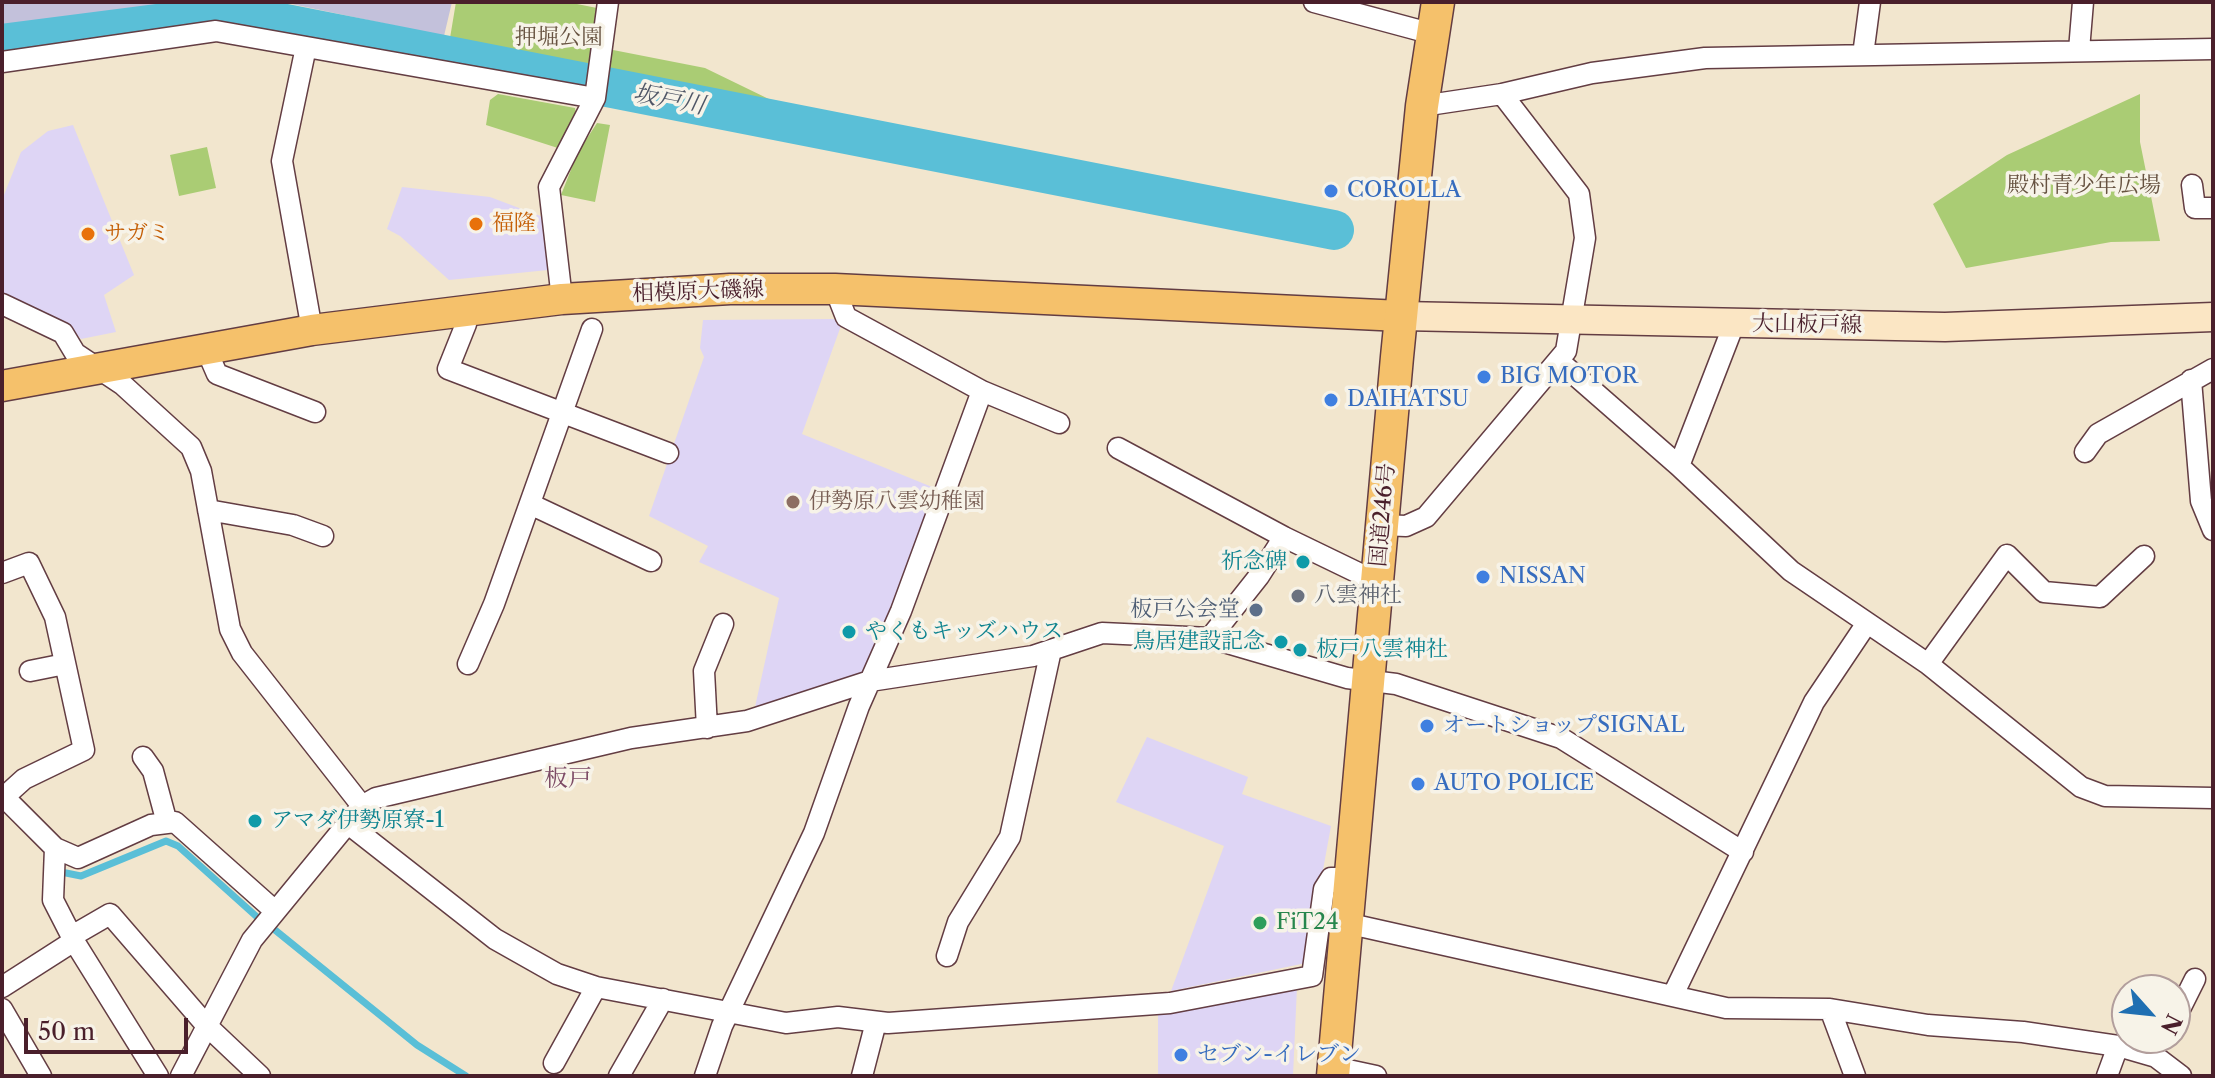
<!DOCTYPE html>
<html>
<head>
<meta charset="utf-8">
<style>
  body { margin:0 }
  #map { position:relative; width:2215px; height:1078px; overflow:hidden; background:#f2e6ce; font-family:"Libre Caslon Text",serif }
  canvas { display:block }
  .frame { position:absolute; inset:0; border:4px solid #4a1f2b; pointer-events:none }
  .north { position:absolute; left:2111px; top:974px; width:80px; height:80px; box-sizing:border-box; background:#f7f3e8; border:2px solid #b29e9c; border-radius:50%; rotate:117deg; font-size:22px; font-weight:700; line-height:32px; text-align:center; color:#4a1f2b }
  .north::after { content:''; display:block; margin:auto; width:28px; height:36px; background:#1f6fb2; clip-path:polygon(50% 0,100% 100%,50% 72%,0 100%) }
  .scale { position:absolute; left:24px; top:1018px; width:164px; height:36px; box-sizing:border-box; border:4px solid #4a1f2b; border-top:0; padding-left:10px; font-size:24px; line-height:28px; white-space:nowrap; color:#4a1f2b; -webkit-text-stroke:6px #f7f3e8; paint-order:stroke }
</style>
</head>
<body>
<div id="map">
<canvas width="2215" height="1078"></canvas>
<div class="frame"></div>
<div class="north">N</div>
<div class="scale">50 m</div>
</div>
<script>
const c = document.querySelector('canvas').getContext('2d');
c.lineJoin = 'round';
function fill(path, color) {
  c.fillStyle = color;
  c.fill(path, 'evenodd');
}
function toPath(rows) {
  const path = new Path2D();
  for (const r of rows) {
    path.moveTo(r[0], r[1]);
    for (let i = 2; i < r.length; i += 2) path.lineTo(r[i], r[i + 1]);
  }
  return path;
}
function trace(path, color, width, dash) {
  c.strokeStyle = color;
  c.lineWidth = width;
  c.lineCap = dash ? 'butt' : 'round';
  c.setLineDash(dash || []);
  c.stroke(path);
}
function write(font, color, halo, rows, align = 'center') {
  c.font = font + ' "Libre Caslon Text","Noto Serif JP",serif';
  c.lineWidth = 7;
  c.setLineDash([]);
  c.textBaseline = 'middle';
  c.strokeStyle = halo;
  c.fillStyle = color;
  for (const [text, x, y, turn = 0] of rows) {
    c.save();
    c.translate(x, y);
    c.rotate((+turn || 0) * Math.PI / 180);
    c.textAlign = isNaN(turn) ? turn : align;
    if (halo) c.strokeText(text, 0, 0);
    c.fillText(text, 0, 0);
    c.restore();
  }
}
fill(toPath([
  [73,125,134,275,104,295,116,332,81,339,72,329,2,293,2,200,21,152,48,131],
  [402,187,490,197,543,217,548,270,449,280,400,236,387,229],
  [833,319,842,323,802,434,937,489,864,674,755,707,779,598,699,562,708,546,649,516,704,357,700,348,703,320],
  [1147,737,1248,777,1242,794,1331,826,1306,963,1171,991,1224,846,1116,802],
  [1297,987,1293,1076,1158,1076,1158,1012]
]), '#ded5f5');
fill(toPath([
  [2,2,198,2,2,28],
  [282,2,452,2,444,36]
]), '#c3c1db');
fill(toPath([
  [220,2,270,2,447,40,445,54,234,12,2,45,2,34],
  [456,2,567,2,602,9,589,82,448,50],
  [608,49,705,68,812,120,603,85],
  [498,94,575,108,578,122,561,149,486,125,490,100],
  [2140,94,2140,142,2160,241,2111,242,1966,268,1933,204,2007,155],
  [597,123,610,125,595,202,561,195,578,152],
  [207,147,216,188,179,196,170,155]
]), '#aacc74');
trace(toPath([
  [61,872,81,876,166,841,178,846,257,917],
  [275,930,417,1045,466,1076]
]), '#5abfd7', 7);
trace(toPath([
  [2,44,235,14,1334,230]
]), '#5abfd7', 40);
const minor = toPath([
  [1314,2,1433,34],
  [306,47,282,161,312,330],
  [2079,50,2083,2],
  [1863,55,1870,2],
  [2,62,216,31,595,98],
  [1422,106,1502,94,1592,73,1705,58,2213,49],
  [2192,185,2195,208,2213,208],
  [562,299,549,187,595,98,608,2],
  [2,304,63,333,75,353,123,385,191,447,201,471,230,629,242,653,362,806],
  [461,311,466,324,448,369,668,453],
  [207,351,217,374,315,412],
  [1560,362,1679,466,1791,571,1928,664,2081,787,2105,796,2213,798],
  [2191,380,2201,501,2213,530],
  [982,391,1059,423],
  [1118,448,1284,537,1377,582],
  [2085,452,2098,434,2213,369],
  [1679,466,1734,324],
  [530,504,651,561],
  [208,510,293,525,323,536],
  [1381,525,1406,526,1426,517,1566,351,1585,238,1579,194,1502,94],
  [2,573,29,563,55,617,84,750,24,779,4,797],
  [1210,638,1259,576,1284,537],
  [468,664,494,604,592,329],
  [1928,664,2007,555,2044,592,2100,597,2144,556],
  [30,671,65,664],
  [707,728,704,671,723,624],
  [143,757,153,771,167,823],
  [2,795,55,848,78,858,151,825,175,822,275,911],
  [347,823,495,939,557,974,596,987,786,1023,838,1017,888,1023,1170,1003,1312,976,1324,889,1331,878,1350,878],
  [55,848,53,900,74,941,158,1076],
  [1346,923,1726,1008,1830,1009,1928,1025,2023,1032,2118,1046,2156,1057,2181,1076],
  [72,936,110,914,206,1025,260,1076],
  [947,956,958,922,1010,837,1051,650],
  [2,987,74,941],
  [1673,995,1814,702,1867,623],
  [2,1009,41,1076],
  [1830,1009,1855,1076],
  [2175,1019,2195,979],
  [554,1063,596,987],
  [1334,1067,1376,1076],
  [181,1076,252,940,362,806,376,798,631,738,747,721,870,681,1033,656,1102,633,1210,638,1347,678,1396,684,1561,738,1743,852],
  [619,1076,663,999],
  [705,1076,722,1026,814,833,859,706,901,611,982,391,846,317,835,289],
  [862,1076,876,1022],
  [2107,1076,2118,1046]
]);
const secondary = toPath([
  [1401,316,1945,327,2213,317]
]);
const primary = toPath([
  [2,386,312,330,562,299,730,289,835,289,1401,316]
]);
const trunk = toPath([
  [1333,1076,1397,357,1422,106,1438,2]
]);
trace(minor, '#633d43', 23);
trace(secondary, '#633d43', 31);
trace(primary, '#633d43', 33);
trace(trunk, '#633d43', 35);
trace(minor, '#fff', 20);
trace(secondary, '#fbe6c4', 28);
trace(primary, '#f5c16b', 30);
trace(trunk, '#f5c16b', 32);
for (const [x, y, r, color] of [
  [1331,191,8,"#3f7fe0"],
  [476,224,8,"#e8710a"],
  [88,234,8,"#e8710a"],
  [1484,377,8,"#3f7fe0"],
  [1331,400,8,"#3f7fe0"],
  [793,502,8,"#8d6e63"],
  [1303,562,8,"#0f9aa8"],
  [1483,577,8,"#3f7fe0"],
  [1298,596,8,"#6b7280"],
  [1256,610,8,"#5c6f8a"],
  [849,632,8,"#0f9aa8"],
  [1281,642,8,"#0f9aa8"],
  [1300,650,8,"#0f9aa8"],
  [1427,726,8,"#3f7fe0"],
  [1418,784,8,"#3f7fe0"],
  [255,821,8,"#0f9aa8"],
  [1260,923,8,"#2e9e5b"],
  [1181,1055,8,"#3f7fe0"]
]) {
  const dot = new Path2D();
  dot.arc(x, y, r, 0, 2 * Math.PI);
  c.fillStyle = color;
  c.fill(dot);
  trace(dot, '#f7f3e8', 3);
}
write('22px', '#675341', '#f7f3e8', [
  ["押堀公園",559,38],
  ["殿村青少年広場",2084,186]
]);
write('22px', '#366cbe', '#f7f3e8', [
  ["COROLLA",1347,191],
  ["BIG MOTOR",1500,377],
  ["DAIHATSU",1347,400],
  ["NISSAN",1499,577],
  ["オートショップSIGNAL",1443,726],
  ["AUTO POLICE",1434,784],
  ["セブン-イレブン",1197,1055]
], 'left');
write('22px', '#c56008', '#f7f3e8', [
  ["福隆",492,224],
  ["サガミ",104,234]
], 'left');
write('22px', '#4a1f2b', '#f7f3e8', [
  ["相模原大磯線",698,292,-2],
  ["大山板戸線",1807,325,1],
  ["国道246号",1383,515,-85]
]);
write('22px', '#785e54', '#f7f3e8', [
  ["伊勢原八雲幼稚園",809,502]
], 'left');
write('22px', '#0d838f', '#f7f3e8', [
  ["祈念碑",1287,562,"right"],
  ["やくもキッズハウス",865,632],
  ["鳥居建設記念",1265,642,"right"],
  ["板戸八雲神社",1316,650],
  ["アマダ伊勢原寮-1",271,821]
], 'left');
write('22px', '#5b616d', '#f7f3e8', [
  ["八雲神社",1314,596]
], 'left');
write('22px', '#4e5e75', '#f7f3e8', [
  ["板戸公会堂",1240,610]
], 'right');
write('22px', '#27864d', '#f7f3e8', [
  ["FiT24",1276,923]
], 'left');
write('italic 24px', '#505767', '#f7f3e8', [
  ["坂戸川",669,100,11]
]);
write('24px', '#7d4b66', '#f7f3e8', [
  ["板戸",568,779]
]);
</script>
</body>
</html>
